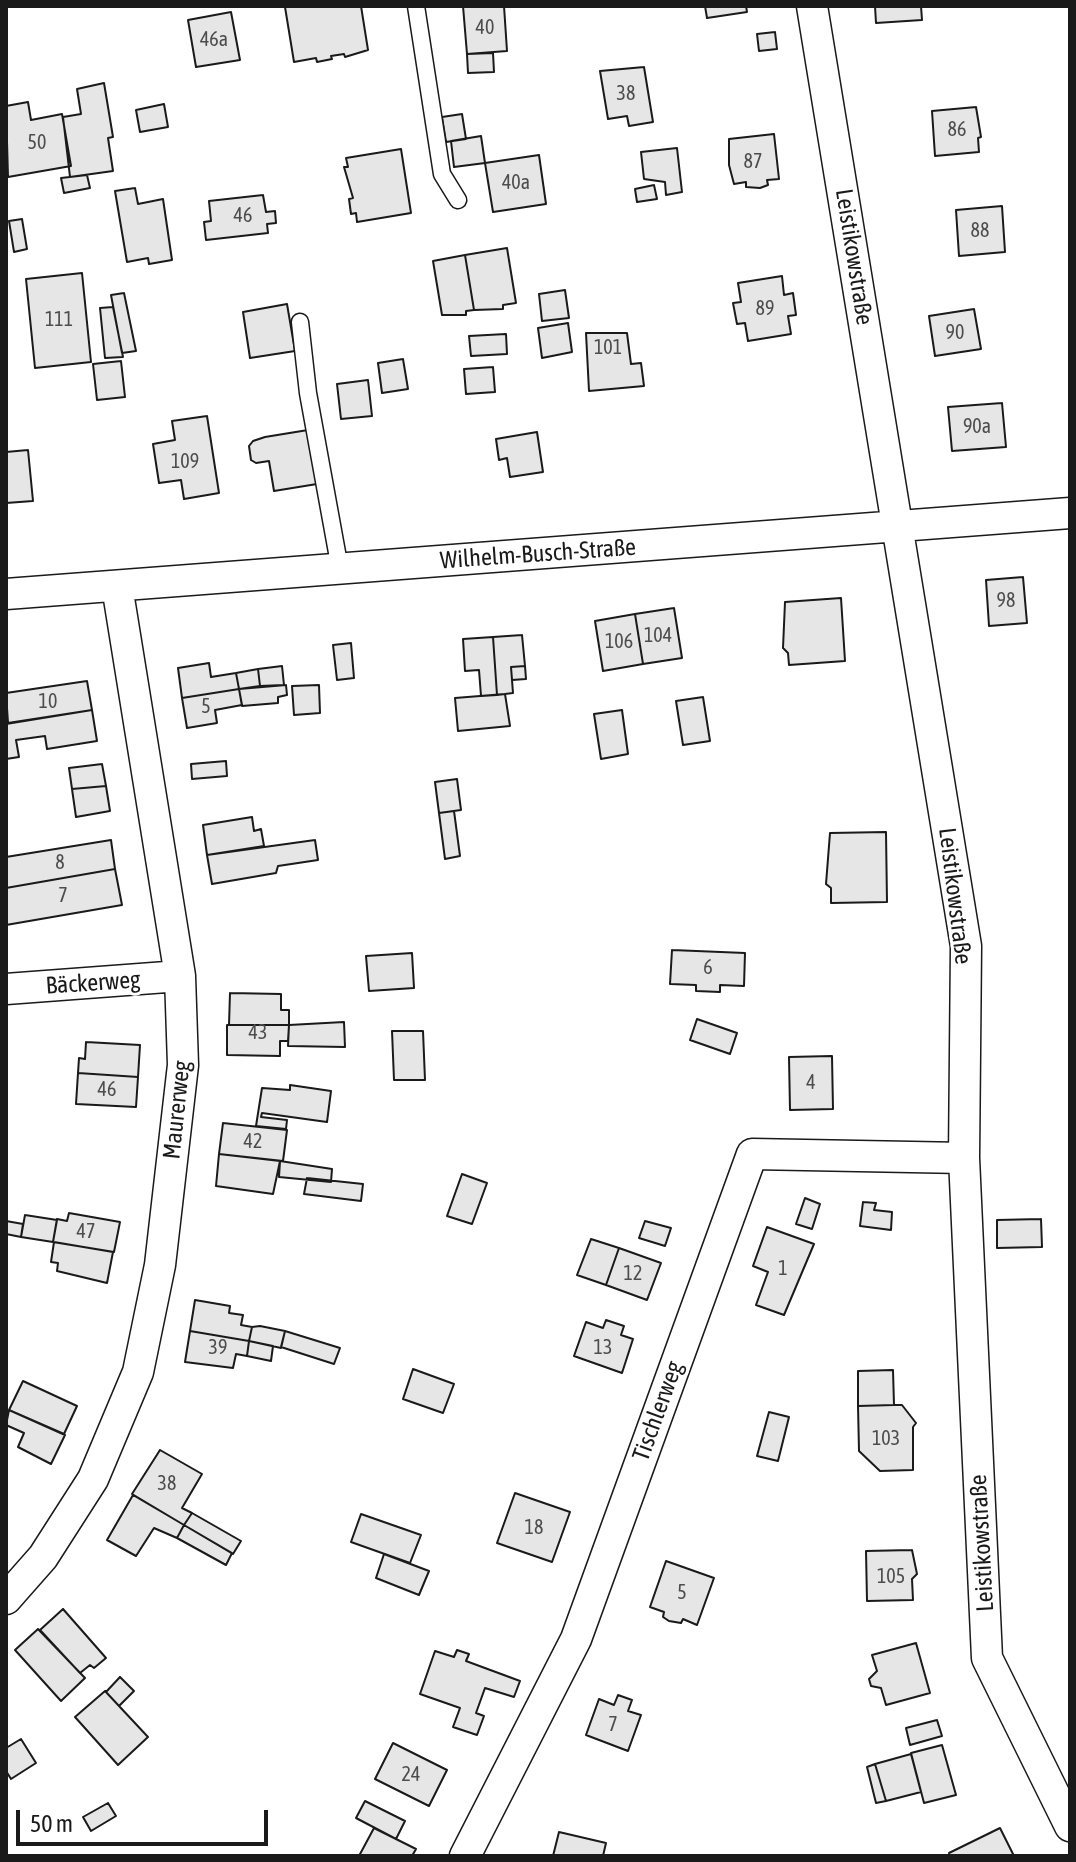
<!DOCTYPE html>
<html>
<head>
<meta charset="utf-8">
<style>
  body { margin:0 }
  #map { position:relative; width:1076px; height:1862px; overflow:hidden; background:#fff; font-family:"Asap Condensed",sans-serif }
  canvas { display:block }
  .frame { position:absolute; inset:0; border:8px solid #1a1a1a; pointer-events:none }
  .scale { position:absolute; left:16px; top:1810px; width:252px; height:36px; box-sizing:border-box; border:4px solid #1a1a1a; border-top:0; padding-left:10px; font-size:24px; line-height:28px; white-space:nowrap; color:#1a1a1a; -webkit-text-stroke:6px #fff; paint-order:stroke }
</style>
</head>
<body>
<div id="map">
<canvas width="1076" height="1862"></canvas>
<div class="frame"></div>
<div class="scale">50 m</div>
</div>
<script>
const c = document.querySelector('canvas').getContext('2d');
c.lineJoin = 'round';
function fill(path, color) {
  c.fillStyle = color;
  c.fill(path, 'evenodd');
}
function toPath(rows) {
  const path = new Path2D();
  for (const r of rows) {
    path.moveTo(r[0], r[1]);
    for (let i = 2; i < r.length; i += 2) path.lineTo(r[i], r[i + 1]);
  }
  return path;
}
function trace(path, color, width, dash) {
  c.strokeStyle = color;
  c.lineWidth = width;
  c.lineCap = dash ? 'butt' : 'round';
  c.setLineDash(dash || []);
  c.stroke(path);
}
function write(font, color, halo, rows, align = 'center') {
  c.font = font + ' "Asap Condensed",sans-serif';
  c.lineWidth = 6;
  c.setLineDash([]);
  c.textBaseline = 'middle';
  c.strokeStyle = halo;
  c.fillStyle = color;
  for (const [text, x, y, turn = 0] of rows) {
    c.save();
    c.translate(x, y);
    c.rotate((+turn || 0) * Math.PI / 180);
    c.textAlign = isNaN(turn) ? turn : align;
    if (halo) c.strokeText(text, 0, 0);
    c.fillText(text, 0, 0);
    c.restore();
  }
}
const building = toPath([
  [361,6,368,50,345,57,344,54,331,56,332,59,317,62,316,58,294,62,285,7,361,6],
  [463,6,504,6,507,51,467,54,463,6],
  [705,6,746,6,747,12,707,18,705,6],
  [875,6,921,6,922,20,876,23,875,6],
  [231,12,240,60,196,67,188,20,231,12],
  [775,32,777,49,759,51,757,34,775,32],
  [493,53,494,72,468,73,467,54,493,53],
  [644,67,653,122,629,126,627,116,608,119,600,71,644,67],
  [104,83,113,137,108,138,113,171,70,177,63,117,81,114,77,89,104,83],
  [28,102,31,120,62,114,71,166,8,177,6,106,28,102],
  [164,104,168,127,140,132,136,110,164,104],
  [976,107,981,137,978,138,979,152,935,156,932,111,976,107],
  [462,114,466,139,446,142,442,117,462,114],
  [774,134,779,179,767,180,768,185,760,188,746,187,746,182,734,184,729,165,729,139,774,134],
  [481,136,485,163,454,167,451,141,481,136],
  [677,148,682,192,666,195,665,182,644,179,641,152,677,148],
  [401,149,411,213,357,222,356,213,351,214,349,199,353,198,344,167,348,167,346,158,401,149],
  [539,155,546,204,493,212,485,163,539,155],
  [87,175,90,188,64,193,61,178,87,175],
  [654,185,657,199,637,202,635,189,654,185],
  [135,188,138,204,163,199,172,260,149,264,148,258,127,262,115,191,135,188],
  [263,195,266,212,275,211,276,223,267,224,268,233,206,240,204,222,211,221,209,201,263,195],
  [1002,206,1005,252,959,256,956,210,1002,206],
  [22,219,27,249,14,252,9,221,22,219],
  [507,248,516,303,503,305,503,309,474,310,465,255,507,248],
  [465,255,474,310,466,311,466,315,442,315,433,261,465,255],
  [82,273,91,362,35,368,26,279,82,273],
  [782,276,784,295,793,293,796,315,788,316,791,334,748,341,745,323,737,324,733,303,741,302,738,283,782,276],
  [565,290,569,318,542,321,539,294,565,290],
  [124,293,136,351,122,353,111,295,124,293],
  [287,304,295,351,250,358,243,312,287,304],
  [113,307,123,357,105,358,100,308,113,307],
  [974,309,981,349,935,356,929,316,974,309],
  [568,323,572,352,542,358,538,328,568,323],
  [586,333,627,333,631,364,641,363,644,386,589,391,586,333],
  [506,334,507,354,471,356,469,336,506,334],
  [403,359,408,389,382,393,378,363,403,359],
  [121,361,125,397,97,400,93,364,121,361],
  [493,367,495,392,466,394,464,369,493,367],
  [368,380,372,416,341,419,337,384,368,380],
  [1002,403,1006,447,952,451,948,407,1002,403],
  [207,416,219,493,184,499,181,480,159,483,153,444,175,440,172,421,207,416],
  [308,430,317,484,274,491,269,461,256,463,251,460,249,446,253,441,265,437,308,430],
  [537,432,543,472,510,477,507,458,499,460,496,439,537,432],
  [28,450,33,501,6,503,6,452,28,450],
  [1023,577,1027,623,989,626,986,580,1023,577],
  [841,598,845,661,789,665,788,653,783,648,785,602,841,598],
  [674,608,682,658,643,664,635,614,674,608],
  [635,614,643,664,603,671,595,621,635,614],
  [522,635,525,666,511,667,513,693,497,695,493,637,522,635],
  [493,637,497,695,481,696,479,670,465,671,463,639,493,637],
  [351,643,354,678,337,680,333,645,351,643],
  [209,663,211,677,236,673,239,689,182,698,178,668,209,663],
  [282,666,284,685,260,686,258,669,282,666],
  [525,666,526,679,512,680,511,667,525,666],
  [258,669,260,686,239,689,236,673,258,669],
  [87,681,92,710,8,723,6,693,87,681],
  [286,685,287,695,278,697,278,703,242,706,239,689,286,685],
  [319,685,320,713,294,715,292,686,319,685],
  [239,689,242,705,215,710,217,723,187,728,182,698,239,689],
  [505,694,510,726,458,731,455,698,505,694],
  [703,697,710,741,683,745,676,701,703,697],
  [92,710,97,741,47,749,45,736,16,740,19,757,6,759,6,724,92,710],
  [622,710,628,754,601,759,594,714,622,710],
  [226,761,227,776,192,779,191,764,226,761],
  [102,764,106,786,72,789,69,768,102,764],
  [457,779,461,810,439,813,435,782,457,779],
  [106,786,110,811,76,817,72,789,106,786],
  [454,811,460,856,445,859,439,813,454,811],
  [252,817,254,831,261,829,264,846,207,855,203,825,252,817],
  [886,832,887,902,831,903,831,888,826,884,830,833,886,832],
  [111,840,115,869,6,888,6,857,111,840],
  [315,840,318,860,278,866,276,873,212,884,207,855,315,840],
  [115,869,122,905,6,925,6,888,115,869],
  [672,950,745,953,744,986,720,985,720,992,696,991,696,985,670,984,672,950],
  [412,953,414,988,369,991,366,956,412,953],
  [230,993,281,994,281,1010,289,1010,289,1025,229,1025,230,993],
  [697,1019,737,1033,730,1054,690,1040,697,1019],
  [344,1022,345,1047,288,1046,289,1025,344,1022],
  [227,1025,289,1025,288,1041,280,1041,280,1056,227,1055,227,1025],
  [392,1031,423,1031,425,1080,394,1080,392,1031],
  [86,1042,140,1045,138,1077,78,1073,79,1058,85,1059,86,1042],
  [832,1056,833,1109,790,1110,789,1057,832,1056],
  [78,1073,138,1077,136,1107,76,1104,78,1073],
  [290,1085,331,1091,327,1122,262,1113,261,1117,287,1120,286,1129,256,1126,262,1088,290,1090,290,1085],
  [223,1123,287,1130,283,1161,219,1154,223,1123],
  [219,1154,280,1161,273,1194,216,1186,219,1154],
  [280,1161,332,1169,331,1182,279,1177,280,1161],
  [462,1174,487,1183,472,1224,447,1216,462,1174],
  [307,1178,363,1184,361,1201,304,1194,307,1178],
  [805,1198,820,1204,812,1229,796,1224,805,1198],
  [863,1202,876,1203,874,1210,892,1212,891,1230,860,1226,863,1202],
  [69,1213,120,1222,114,1252,53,1242,57,1219,67,1221,69,1213],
  [25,1215,57,1220,53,1242,21,1237,25,1215],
  [1041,1219,1042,1247,997,1248,997,1220,1041,1219],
  [6,1221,23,1224,21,1237,6,1234,6,1221],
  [645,1221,671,1228,665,1246,639,1238,645,1221],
  [767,1227,814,1244,784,1315,756,1305,768,1272,753,1266,767,1227],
  [591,1239,619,1248,606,1285,577,1275,591,1239],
  [54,1242,113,1252,107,1283,57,1271,58,1263,51,1262,54,1242],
  [619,1248,661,1263,647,1300,606,1285,619,1248],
  [195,1300,230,1306,229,1313,243,1315,241,1325,252,1327,249,1341,190,1331,195,1300],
  [606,1320,624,1326,621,1335,633,1339,622,1373,574,1356,586,1322,603,1328,606,1320],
  [260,1326,285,1331,281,1348,249,1341,252,1327,260,1326],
  [190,1331,249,1341,247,1356,236,1354,233,1368,185,1362,190,1331],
  [285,1331,340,1348,334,1364,281,1347,285,1331],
  [249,1341,273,1346,271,1361,247,1356,249,1341],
  [413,1369,454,1384,443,1413,403,1399,413,1369],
  [893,1370,894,1405,858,1406,858,1371,893,1370],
  [23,1381,77,1406,64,1434,9,1410,23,1381],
  [894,1405,902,1405,916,1423,913,1427,913,1470,880,1471,859,1451,858,1406,894,1405],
  [9,1410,65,1435,51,1464,18,1447,24,1433,6,1425,9,1410],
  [769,1412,789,1417,778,1461,757,1456,769,1412],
  [160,1450,202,1474,182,1508,192,1513,184,1525,132,1494,160,1450],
  [515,1493,570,1512,552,1562,497,1543,515,1493],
  [133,1495,184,1525,177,1538,154,1528,136,1556,107,1540,133,1495],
  [192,1513,241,1541,233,1554,184,1525,192,1513],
  [361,1514,421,1535,410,1563,351,1542,361,1514],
  [184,1525,232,1553,226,1565,177,1538,184,1525],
  [912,1550,917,1574,912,1579,913,1600,867,1601,866,1551,912,1550],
  [384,1554,429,1571,419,1595,376,1578,384,1554],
  [666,1561,714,1578,697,1625,683,1619,681,1623,669,1621,663,1617,664,1612,650,1607,666,1561],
  [63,1609,106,1658,94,1668,90,1665,80,1673,40,1630,63,1609],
  [38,1629,85,1678,61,1701,15,1650,38,1629],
  [916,1643,930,1693,886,1705,881,1688,871,1686,869,1679,877,1671,872,1655,916,1643],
  [457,1650,469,1654,466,1661,520,1681,514,1697,485,1688,476,1713,484,1716,477,1735,453,1727,460,1708,420,1694,435,1651,454,1657,457,1650],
  [120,1677,134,1691,119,1706,106,1692,120,1677],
  [105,1691,148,1737,118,1765,75,1717,105,1691],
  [618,1695,632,1700,628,1711,641,1715,628,1751,586,1735,599,1699,614,1705,618,1695],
  [937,1720,942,1736,910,1745,906,1728,937,1720],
  [21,1739,36,1763,11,1779,6,1771,6,1748,21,1739],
  [393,1743,447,1770,429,1806,375,1779,393,1743],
  [942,1745,956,1795,924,1803,911,1753,942,1745],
  [911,1754,921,1792,886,1801,875,1764,911,1754],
  [875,1764,886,1801,876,1803,867,1767,875,1764],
  [365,1801,405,1821,396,1839,356,1818,365,1801],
  [108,1803,116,1816,91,1831,83,1817,108,1803],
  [374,1828,416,1849,412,1856,359,1856,374,1828],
  [1000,1828,1014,1856,950,1856,949,1853,1000,1828],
  [559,1832,606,1843,603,1856,553,1856,559,1832]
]);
fill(building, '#e6e6e6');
trace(building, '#1a1a1a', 2);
const service = toPath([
  [416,6,442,174,458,200],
  [300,322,308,393,340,569]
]);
const minor = toPath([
  [812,6,966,946,964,1158,987,1658,1070,1826],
  [6,594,1070,513],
  [6,989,180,976],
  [6,1599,43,1557,93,1479,138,1372,160,1265,183,1065,180,976,117,586],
  [465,1856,576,1639,752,1154,964,1158]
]);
trace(service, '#1a1a1a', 19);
trace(minor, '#1a1a1a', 33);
trace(service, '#fff', 16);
trace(minor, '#fff', 30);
write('20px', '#4d4d4d', null, [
  ["40",485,28],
  ["46a",214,40],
  ["38",626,94],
  ["86",957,130],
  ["50",37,143],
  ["87",753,162],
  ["40a",516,183],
  ["46",243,216],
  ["88",980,231],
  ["89",765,309],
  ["111",59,320],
  ["90",955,333],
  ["101",608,348],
  ["90a",977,427],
  ["109",185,462],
  ["98",1006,601],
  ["104",658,636],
  ["106",619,642],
  ["10",48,702],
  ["5",206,707],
  ["8",60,863],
  ["7",63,896],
  ["6",708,968],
  ["43",258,1033],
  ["4",811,1083],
  ["46",107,1090],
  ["42",253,1142],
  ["47",86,1232],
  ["1",783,1269],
  ["12",633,1274],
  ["39",218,1348],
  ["13",603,1348],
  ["103",886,1439],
  ["38",167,1484],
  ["18",534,1528],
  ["105",891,1577],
  ["5",682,1593],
  ["7",613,1725],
  ["24",411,1775]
]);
write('24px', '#1a1a1a', '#fff', [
  ["Leistikowstraße",854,257,81],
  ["Wilhelm-Busch-Straße",538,554,-4],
  ["Leistikowstraße",955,896,83],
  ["Bäckerweg",93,983,-4],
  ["Maurerweg",177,1110,-84],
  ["Tischlerweg",658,1411,-70],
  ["Leistikowstraße",982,1543,-93]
]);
</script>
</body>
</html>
